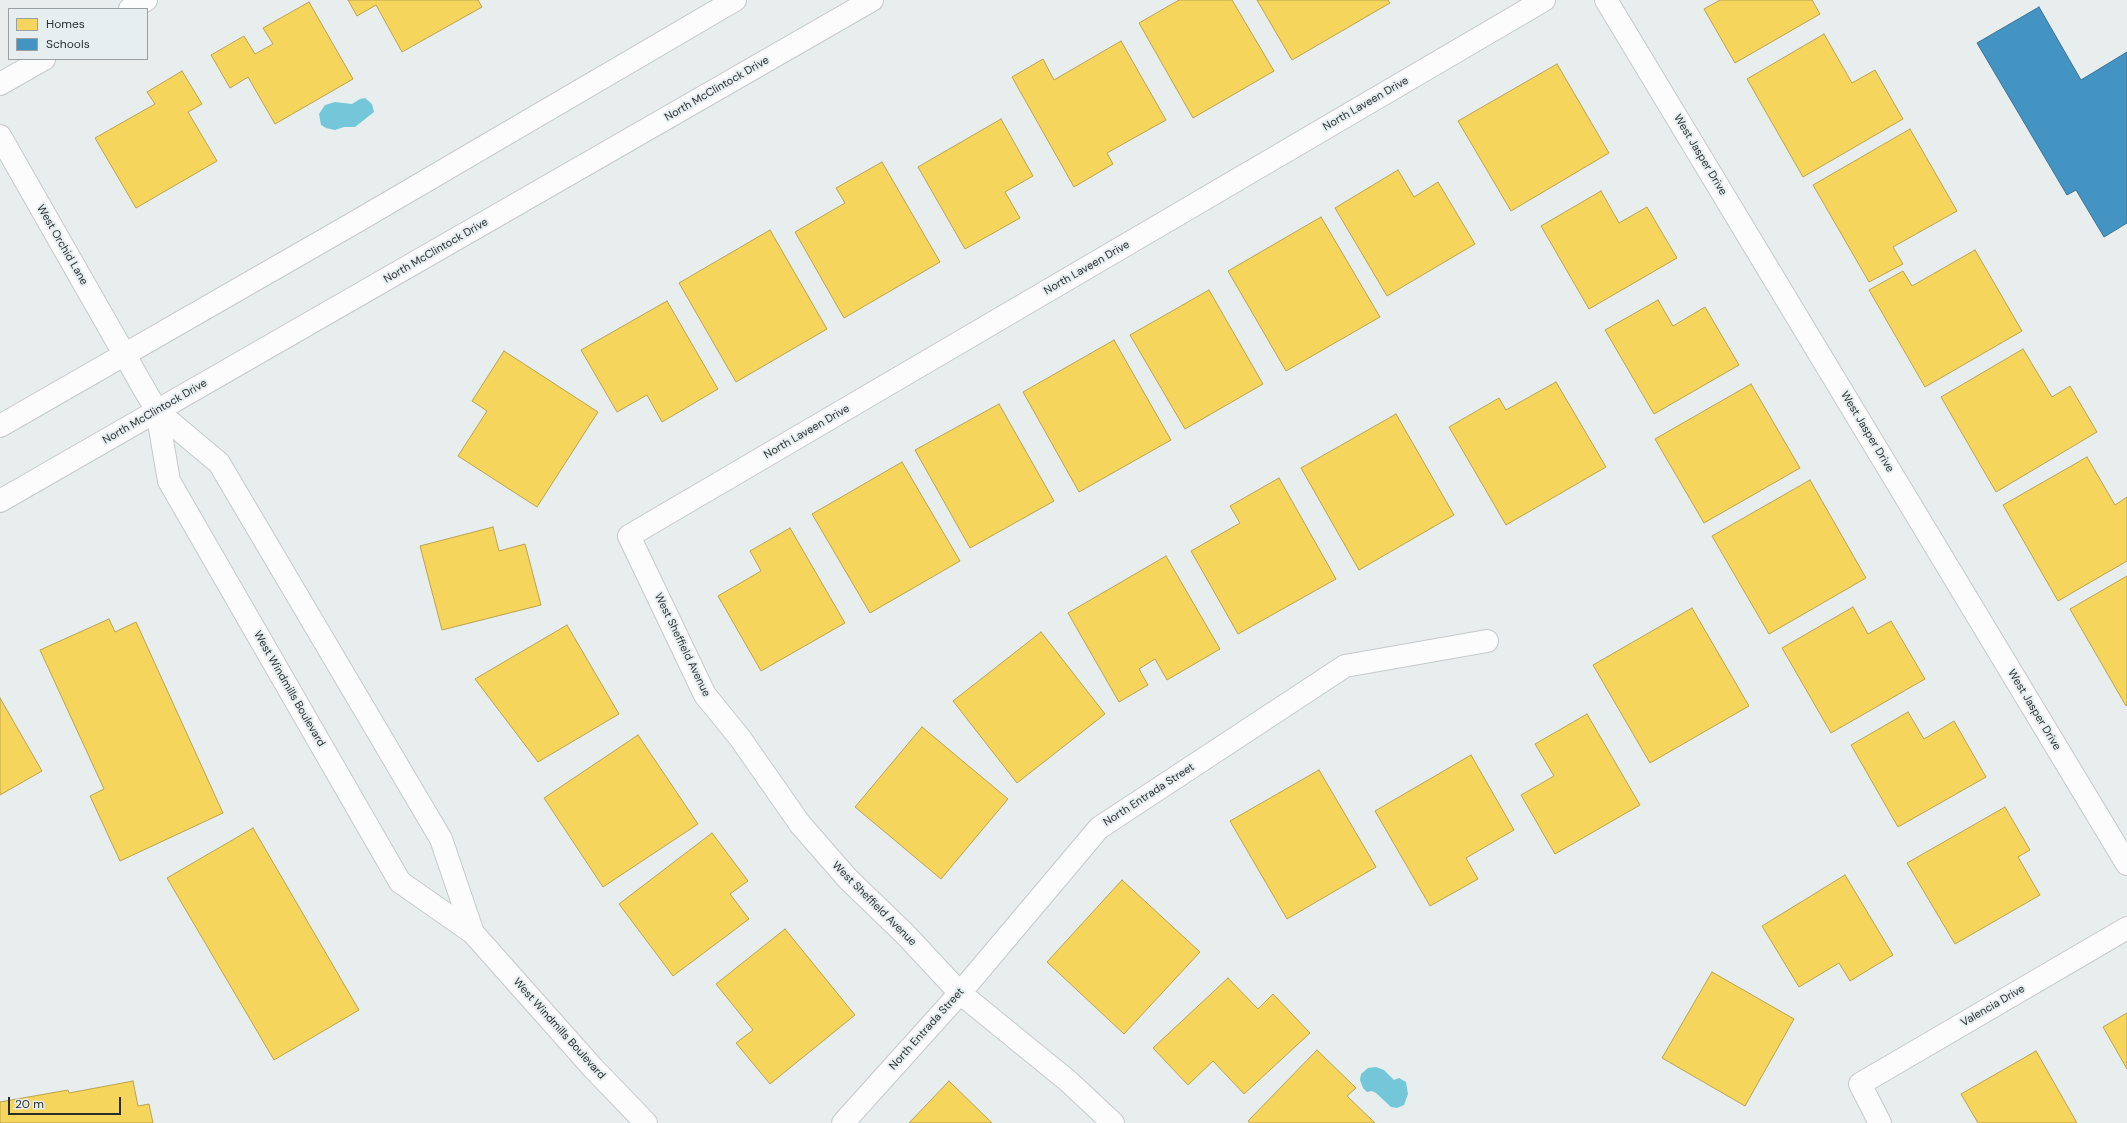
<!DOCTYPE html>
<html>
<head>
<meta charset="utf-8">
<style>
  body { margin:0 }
  #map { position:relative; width:2127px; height:1123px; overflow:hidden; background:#e8edee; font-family:"DM Sans",sans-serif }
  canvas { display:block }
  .legend { position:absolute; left:8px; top:8px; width:140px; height:52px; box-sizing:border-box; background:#e6eef0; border:1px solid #9ba1a2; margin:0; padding:5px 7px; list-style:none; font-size:12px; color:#2a2d2e }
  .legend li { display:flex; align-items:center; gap:8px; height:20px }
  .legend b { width:20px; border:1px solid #9ba1a2 }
  .scale { position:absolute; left:8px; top:1097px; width:113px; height:18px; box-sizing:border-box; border:2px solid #2a2d2e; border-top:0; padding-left:5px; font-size:12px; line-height:14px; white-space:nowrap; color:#2a2d2e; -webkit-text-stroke:3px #e6eef0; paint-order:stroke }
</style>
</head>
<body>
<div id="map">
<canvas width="2127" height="1123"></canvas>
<ul class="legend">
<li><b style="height:11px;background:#f6d55c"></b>Homes</li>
<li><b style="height:11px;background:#4393c3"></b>Schools</li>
</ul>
<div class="scale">20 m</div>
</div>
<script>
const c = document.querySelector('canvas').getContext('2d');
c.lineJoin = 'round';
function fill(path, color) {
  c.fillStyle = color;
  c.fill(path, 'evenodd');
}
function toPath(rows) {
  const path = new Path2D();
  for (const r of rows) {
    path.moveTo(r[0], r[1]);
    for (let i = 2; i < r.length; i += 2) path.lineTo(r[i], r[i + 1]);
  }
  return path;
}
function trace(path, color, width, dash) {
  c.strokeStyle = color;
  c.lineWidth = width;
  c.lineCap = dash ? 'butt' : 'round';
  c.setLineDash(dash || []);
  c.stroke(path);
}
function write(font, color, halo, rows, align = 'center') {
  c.font = font + ' "DM Sans",sans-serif';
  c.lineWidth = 4;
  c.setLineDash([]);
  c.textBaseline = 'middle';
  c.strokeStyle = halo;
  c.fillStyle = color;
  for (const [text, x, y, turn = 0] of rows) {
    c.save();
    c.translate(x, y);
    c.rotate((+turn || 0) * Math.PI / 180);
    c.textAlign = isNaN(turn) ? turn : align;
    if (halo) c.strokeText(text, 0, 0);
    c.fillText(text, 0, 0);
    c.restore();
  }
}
fill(toPath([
  [365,98,372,104,374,112,355,127,344,127,335,130,326,128,321,125,319,114,325,105,335,102,352,104,360,99],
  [1376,1067,1384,1070,1394,1080,1399,1078,1406,1082,1408,1094,1404,1105,1397,1108,1391,1107,1376,1093,1372,1091,1367,1092,1363,1088,1360,1080,1361,1074,1368,1068]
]), '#74c7d9');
const homes = toPath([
  [348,0,478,0,482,7,402,52,376,5,357,16,348,0],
  [1179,0,1232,0,1274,71,1193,118,1139,23,1179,0],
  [1257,0,1388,0,1390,3,1292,60,1257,0],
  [1720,0,1812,0,1820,14,1735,63,1704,9,1720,0],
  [309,2,353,79,275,124,248,77,230,88,211,55,244,36,255,54,273,44,263,28,309,2],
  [1824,34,1852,83,1875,70,1903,119,1803,177,1747,79,1824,34],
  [1121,41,1166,120,1107,153,1113,164,1074,187,1012,77,1043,59,1054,80,1121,41],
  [1557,64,1609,153,1511,211,1458,121,1557,64],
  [182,71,202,104,188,112,217,161,136,208,95,138,155,104,147,92,182,71],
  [1001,119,1033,176,1005,192,1020,218,965,249,918,167,1001,119],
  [1910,129,1957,211,1893,247,1903,264,1869,282,1813,185,1910,129],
  [882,162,940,262,844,318,795,232,845,203,836,188,882,162],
  [1398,170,1414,197,1438,182,1475,244,1387,296,1335,208,1398,170],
  [1601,191,1619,223,1647,207,1677,258,1589,309,1541,226,1601,191],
  [1321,217,1380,317,1286,371,1228,271,1321,217],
  [770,230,827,329,736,382,679,283,770,230],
  [1975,250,2022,331,1925,387,1869,290,1903,271,1912,286,1975,250],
  [1209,290,1263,384,1185,429,1130,335,1209,290],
  [1658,300,1673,326,1705,307,1739,365,1654,414,1605,330,1658,300],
  [667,301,718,389,662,422,647,395,617,412,581,350,667,301],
  [1114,340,1171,440,1079,492,1023,392,1114,340],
  [2023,349,2052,397,2070,386,2097,432,1996,492,1941,397,2023,349],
  [504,351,598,412,537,507,458,456,487,411,472,401,504,351],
  [1556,382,1606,467,1506,525,1449,427,1499,398,1506,410,1556,382],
  [1751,384,1800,468,1704,523,1655,439,1751,384],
  [999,404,1054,501,970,548,915,450,999,404],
  [1396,414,1454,515,1359,570,1301,468,1396,414],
  [2087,457,2115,505,2127,497,2127,561,2058,601,2003,505,2087,457],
  [902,462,960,561,870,613,812,514,902,462],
  [1279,478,1336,579,1238,634,1191,551,1240,523,1230,506,1279,478],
  [1810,480,1866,578,1769,634,1712,536,1810,480],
  [493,527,499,551,525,544,541,605,442,630,420,546,493,527],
  [790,528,845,623,761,671,718,596,761,571,750,551,790,528],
  [1166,556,1220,649,1167,680,1155,659,1139,669,1148,685,1119,702,1068,613,1166,556],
  [2127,576,2127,705,2126,706,2070,609,2127,576],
  [1853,607,1868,634,1891,621,1925,679,1831,733,1782,648,1853,607],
  [1692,608,1749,706,1650,763,1593,665,1692,608],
  [109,619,115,632,136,622,223,813,120,861,90,796,104,789,40,650,109,619],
  [567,625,619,714,538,762,475,679,567,625],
  [1041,632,1105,714,1017,783,953,701,1041,632],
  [0,698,42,771,0,795,0,698],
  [1908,712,1924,739,1954,721,1986,777,1898,827,1851,745,1908,712],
  [1587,714,1640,805,1555,854,1521,795,1554,776,1535,744,1587,714],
  [922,727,1008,799,941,879,855,807,922,727],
  [638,735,698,824,603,887,544,798,638,735],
  [1471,755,1514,830,1466,858,1478,879,1430,906,1375,811,1471,755],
  [1319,770,1376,867,1287,919,1230,821,1319,770],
  [2005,807,2030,850,2018,857,2040,895,1955,944,1907,863,2005,807],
  [253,828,359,1010,274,1060,167,878,253,828],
  [712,833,748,881,730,894,749,919,673,976,619,904,712,833],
  [1845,875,1893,955,1850,981,1839,963,1799,987,1762,926,1845,875],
  [1122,880,1200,952,1124,1034,1047,962,1122,880],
  [785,929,855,1015,770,1084,736,1043,753,1030,716,984,785,929],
  [1712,972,1794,1019,1745,1106,1662,1058,1712,972],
  [1228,978,1258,1009,1273,994,1310,1033,1244,1094,1213,1061,1188,1085,1153,1048,1228,978],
  [2127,1013,2127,1069,2103,1027,2127,1013],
  [1317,1050,1356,1088,1347,1096,1375,1123,1250,1123,1248,1121,1317,1050],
  [2036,1051,2077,1123,1978,1123,1961,1094,2036,1051],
  [133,1081,138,1106,149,1104,153,1123,0,1123,0,1102,68,1090,69,1093,133,1081],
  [949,1081,992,1123,909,1123,949,1081]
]);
fill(homes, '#f6d55c');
trace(homes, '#b9a34e', 1);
const schools = toPath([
  [2039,7,2081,80,2127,52,2127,223,2104,237,2076,190,2067,195,1977,43,2039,7]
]);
fill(schools, '#4393c3');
trace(schools, '#3c7496', 1);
const minor = toPath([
  [1606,0,2127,864],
  [130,9,146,0],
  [0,84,44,59],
  [0,136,143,387],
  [843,1123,960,993,1099,828,1345,666,1487,641],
  [1113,1123,1068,1081,960,993,906,935,848,879,800,824,740,738,705,695,629,536,1544,0],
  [1880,1123,1860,1084,2127,928]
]);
const tertiary = toPath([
  [143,387,157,411,219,463,441,839,473,933],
  [157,411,169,481,400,882,473,933,593,1068,646,1123]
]);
const secondary = toPath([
  [0,426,359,220,735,0],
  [0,501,872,0]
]);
trace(minor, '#c6c9ca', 24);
trace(tertiary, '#c6c9ca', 24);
trace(secondary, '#c6c9ca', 24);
trace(minor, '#fcfcfc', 22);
trace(tertiary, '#fcfcfc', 22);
trace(secondary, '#fcfcfc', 22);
write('11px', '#2a2d2e', '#e6eef0', [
  ["North McClintock Drive",717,89,-30],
  ["North Laveen Drive",1366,104,-30],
  ["West Jasper Drive",1700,155,59],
  ["West Orchid Lane",62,245,60],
  ["North McClintock Drive",436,251,-30],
  ["North Laveen Drive",1087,268,-30],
  ["North McClintock Drive",155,412,-30],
  ["North Laveen Drive",807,432,-30],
  ["West Jasper Drive",1867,432,59],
  ["West Sheffield Avenue",682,645,64],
  ["West Windmills Boulevard",289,689,60],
  ["West Jasper Drive",2034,710,59],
  ["North Entrada Street",1149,795,-33],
  ["West Sheffield Avenue",874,904,45],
  ["Valencia Drive",1993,1006,-30],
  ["West Windmills Boulevard",559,1029,48],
  ["North Entrada Street",927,1029,-48]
]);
</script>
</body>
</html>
